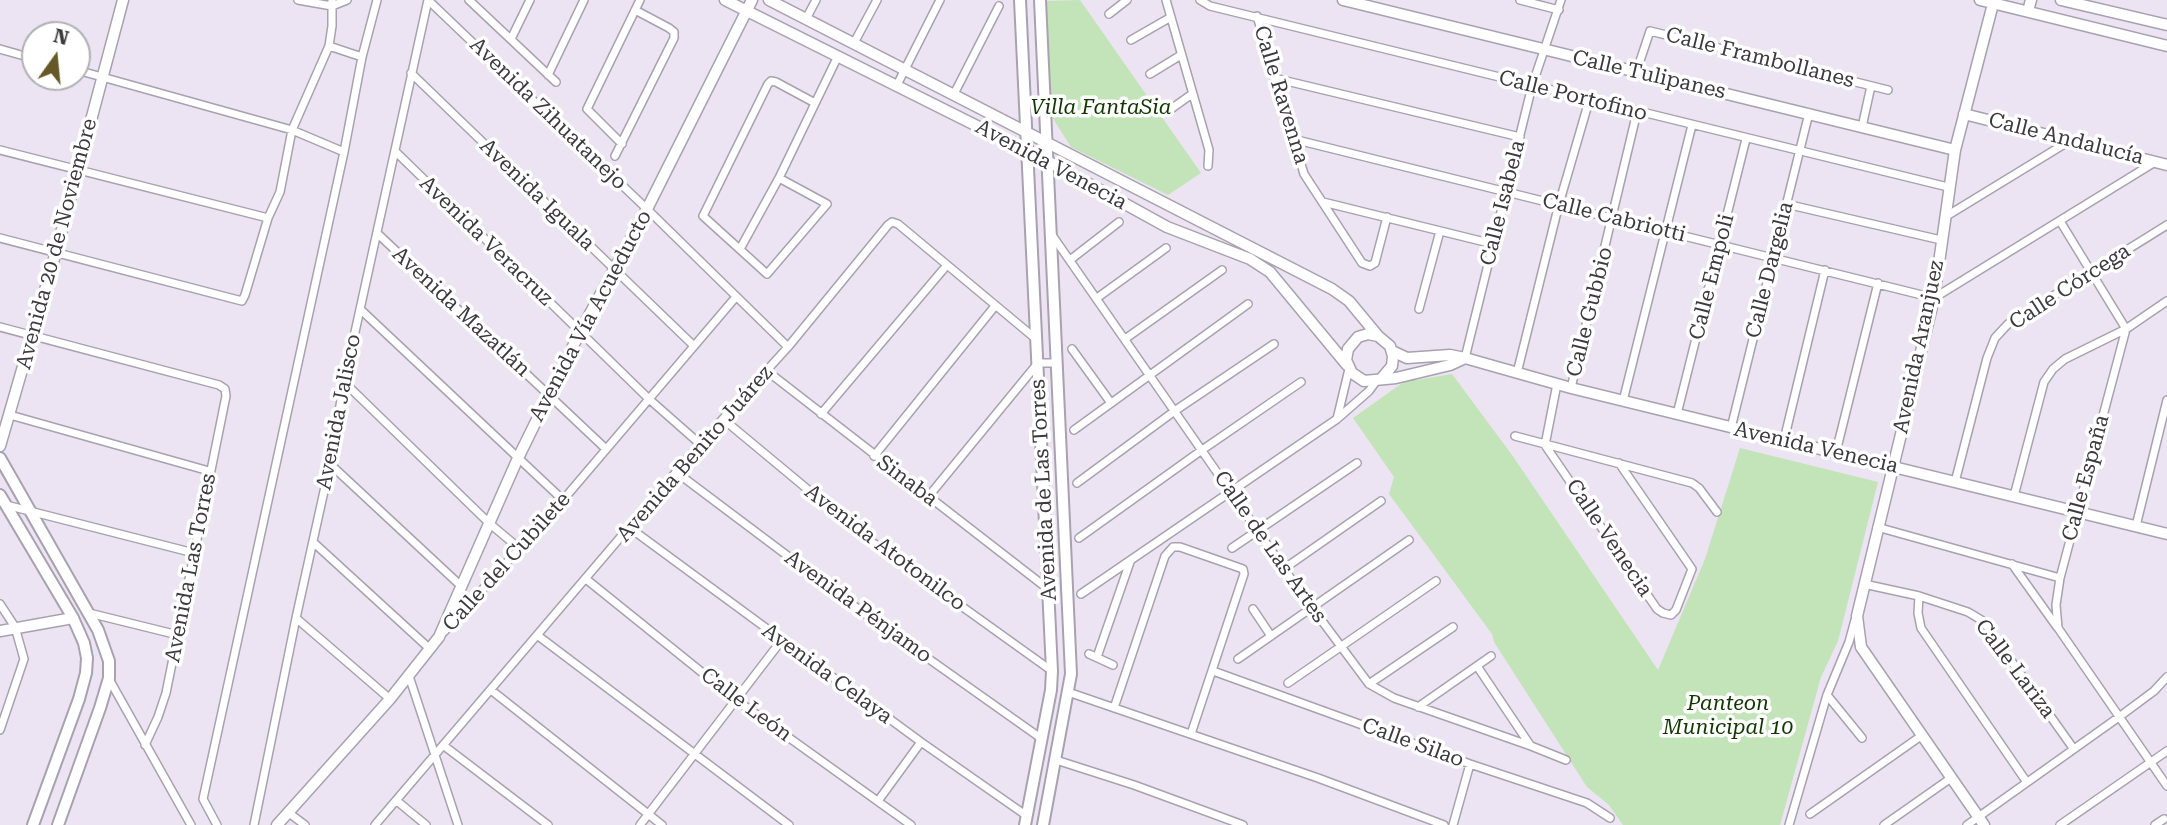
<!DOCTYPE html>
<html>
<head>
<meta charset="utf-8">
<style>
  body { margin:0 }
  #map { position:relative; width:2167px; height:825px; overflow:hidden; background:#ece4f2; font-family:"Roboto Serif",serif }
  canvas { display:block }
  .north { position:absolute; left:21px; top:21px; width:70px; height:70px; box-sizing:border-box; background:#fff; border:2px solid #b1b0b2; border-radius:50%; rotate:15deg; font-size:19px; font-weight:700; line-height:28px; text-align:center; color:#3c393f }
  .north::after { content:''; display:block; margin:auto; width:24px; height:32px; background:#655824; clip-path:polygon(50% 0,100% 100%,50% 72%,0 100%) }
</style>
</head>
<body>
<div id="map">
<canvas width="2167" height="825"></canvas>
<div class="north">N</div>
</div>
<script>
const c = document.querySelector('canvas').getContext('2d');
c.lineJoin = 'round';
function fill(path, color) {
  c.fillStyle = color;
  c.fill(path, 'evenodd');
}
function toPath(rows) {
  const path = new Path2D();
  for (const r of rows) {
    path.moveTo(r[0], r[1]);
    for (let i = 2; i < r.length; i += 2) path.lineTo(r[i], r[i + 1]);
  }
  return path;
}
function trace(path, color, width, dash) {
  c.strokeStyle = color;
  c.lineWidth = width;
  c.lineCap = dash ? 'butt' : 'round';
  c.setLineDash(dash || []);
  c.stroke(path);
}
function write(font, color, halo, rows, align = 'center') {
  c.font = font + ' "Roboto Serif",serif';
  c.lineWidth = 7;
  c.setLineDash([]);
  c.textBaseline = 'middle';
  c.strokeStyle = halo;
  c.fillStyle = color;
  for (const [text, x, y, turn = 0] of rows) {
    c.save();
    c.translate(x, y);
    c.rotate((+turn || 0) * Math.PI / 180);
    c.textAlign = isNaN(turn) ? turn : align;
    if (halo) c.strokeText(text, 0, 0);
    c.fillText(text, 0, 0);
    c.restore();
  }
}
fill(toPath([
  [1080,0,1201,173,1168,195,1071,147,1052,117,1046,1],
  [1452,374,1512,455,1658,670,1705,559,1740,448,1878,482,1838,641,1821,677,1780,825,1623,825,1609,805,1587,787,1494,642,1492,634,1389,494,1394,477,1353,418,1408,379,1417,380]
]), '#c3e3b9');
const street = toPath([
  [298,0,332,6,347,0],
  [428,0,647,209,788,347],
  [469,0,556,82],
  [1166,0,1209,150,1208,166],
  [1200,0,1210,6,1948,187],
  [1520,0,1559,10],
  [1109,14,1127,0],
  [1257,16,1304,174,1362,263,1370,266,1375,263,1387,217],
  [806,19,816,0],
  [511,39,530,0],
  [1131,40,1171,17],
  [854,43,877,0],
  [329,46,362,57],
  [0,49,35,59],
  [77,70,292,130,344,152],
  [411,73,693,345],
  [1636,73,1650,31,1888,90],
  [1150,74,1181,55],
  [548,75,584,0],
  [1274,78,1520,137],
  [897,85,940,0],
  [954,94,999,6],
  [1171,109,1192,94],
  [1862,127,1871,86],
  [1293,139,1934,298,2155,162],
  [622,144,587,109,640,0],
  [0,150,268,218],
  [396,152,649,399,700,444],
  [615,156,674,38,674,32,669,28,635,10],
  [779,178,827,204,767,274,703,216,768,84,771,81,776,82,815,103],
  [1323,202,1493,244],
  [1786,204,1941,240],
  [1945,217,2071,140],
  [2060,221,2126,329,2060,578,2056,605,2058,628,2167,786],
  [378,234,606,449],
  [1052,235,1296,586,1369,684,1394,698,1531,746,1566,760],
  [0,238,242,301,245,295,268,218,280,192,292,130,329,46,332,26,332,0],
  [740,249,779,178,838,56],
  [1070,260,1119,222],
  [1097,298,1166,248],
  [360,309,563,500],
  [1419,309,1440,231],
  [0,327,219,385,225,389,226,396,166,693,158,717,145,745],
  [1125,339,1222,270],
  [1072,349,1111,403],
  [1465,358,1532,86,1561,0],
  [767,371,1048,589],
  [1517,373,1559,204,1589,101],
  [344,382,489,523,520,549],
  [1557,384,1545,445,1657,609,1663,613,1671,615,1676,610,1692,569,1619,463],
  [1571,388,1637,112],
  [1623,401,1692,125],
  [821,414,947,265],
  [1677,414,1746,139],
  [10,415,209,471],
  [723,419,865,537,1052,671],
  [1337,419,1349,369],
  [1731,428,1809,113],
  [1074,430,1248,304],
  [1515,436,1692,483,1699,488,1717,512],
  [1784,440,1825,270],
  [1836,452,1878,283],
  [874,456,995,306],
  [330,464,460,585],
  [676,472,857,608,1042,739],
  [1955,482,1987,358,1995,338,2008,324,2167,225],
  [1077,483,1176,410,1274,344],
  [2014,496,2044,382,2053,369,2065,359,2126,329,2167,301],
  [928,497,1038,363,1057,363],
  [6,505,194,553],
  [2136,526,2167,400],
  [1877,527,2060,578],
  [630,528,921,742,1027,816],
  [1079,538,1202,450,1301,382],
  [313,542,430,649],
  [1232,548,1357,463],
  [2012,564,2057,627],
  [1285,568,1381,501],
  [586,579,735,699,911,825],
  [1864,584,1919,596,1968,612,1983,621,2073,748],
  [1081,594,1337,419,1369,391,1377,380],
  [1919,596,1918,613,1921,628,2026,781],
  [0,604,15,627,24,659,0,730],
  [1253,609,1271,636],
  [89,613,178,635],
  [296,618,390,699],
  [444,632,563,500,735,298],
  [537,635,789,825],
  [1089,654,1113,665],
  [1097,657,1130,562],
  [1238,659,1409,540],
  [1477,666,1530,745],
  [1213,671,1470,764,1587,803,1610,818],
  [409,676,458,825],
  [109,679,191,825],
  [1288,683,1436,581],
  [1369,684,1453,627],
  [491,690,662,825],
  [1068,692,1318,778,1444,825],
  [1827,695,1862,738],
  [1418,707,1491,656],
  [1114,708,1165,556,1173,547,1180,547,1243,569,1244,574,1191,734],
  [443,745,548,825],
  [1056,760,1134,785,1243,825],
  [397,801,426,825],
  [878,801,921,742],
  [289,813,305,825],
  [1810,814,1921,736],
  [217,825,203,799,344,152,362,57,377,0],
  [254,825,296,618,330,464,344,382,428,0],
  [375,825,700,444,788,347,888,225,892,222,898,224,1036,339],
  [640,825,781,641],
  [1453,825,1470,764],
  [1789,825,1827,695,1849,642,1855,620],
  [1884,825,1951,778],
  [1967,825,2119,717,2154,691,2167,677],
  [2060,825,2167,751],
  [2155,825,2164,819]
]);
const secondary = toPath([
  [725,0,1049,162,1167,227,1250,259,1270,272,1347,365],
  [769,0,1332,289,1349,301,1378,336],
  [1343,0,1955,150],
  [1980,0,2167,46],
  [2061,0,2167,25],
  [2028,11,2031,0],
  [1964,114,2167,165],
  [1392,351,1407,358,1450,355,1465,358,1571,388,2167,534],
  [1381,379,1392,366,1393,356,1390,346,1378,336,1368,334,1358,337,1348,349,1346,360,1352,373,1364,381,1396,378,1450,365,1465,358],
  [0,446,56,252,123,0],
  [0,631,73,618],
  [277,825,390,699,439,637,518,458,580,332,647,209,752,0],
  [1984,825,1861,647,1857,616,1934,298,1955,150,1994,0]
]);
const primary = toPath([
  [1020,0,1052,671,1051,690,1025,825],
  [1040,0,1071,674,1043,825],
  [0,458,98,630,109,661,109,678,100,708,58,825],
  [0,495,73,618,84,643,87,658,86,673,79,699,33,825]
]);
trace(street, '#a9a1af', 10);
trace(secondary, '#a9a1af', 13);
trace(primary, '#a9a1af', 14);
trace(street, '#fff', 7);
trace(secondary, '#fff', 10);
trace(primary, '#fff', 10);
write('21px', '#3c393f', '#fff', [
  ["Calle Frambollanes",1760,58,14],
  ["Calle Tulipanes",1649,75,13],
  ["Calle Ravenna",1281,95,73],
  ["Calle Portofino",1573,96,14],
  ["Avenida Zihuatanejo",548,114,44],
  ["Calle Andalucía",2066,139,14],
  ["Avenida Venecia",1051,165,28],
  ["Avenida Iguala",537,195,44],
  ["Calle Isabela",1503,203,-76],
  ["Calle Cabriotti",1614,218,14],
  ["Avenida Veracruz",486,241,44],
  ["Avenida 20 de Noviembre",57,244,-75],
  ["Calle Dargelia",1770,270,-76],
  ["Calle Empoli",1712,277,-76],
  ["Calle Córcega",2070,287,-33],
  ["Avenida Mazatlán",461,312,43],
  ["Calle Gubbio",1590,312,-76],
  ["Avenida Vía Acueducto",591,316,-62],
  ["Avenida Aranjuez",1919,347,-78],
  ["Avenida Jalisco",339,412,-79],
  ["Avenida Venecia",1816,448,13],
  ["Avenida Benito Juárez",695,454,-49],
  ["Calle España",2086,478,-75],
  ["Sinaba",907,481,37],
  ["Avenida de Las Torres",1044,490,-93],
  ["Calle Venecia",1609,538,56],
  ["Calle de Las Artes",1270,547,55],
  ["Avenida Atotonilco",885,548,37],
  ["Calle del Cubilete",507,562,-48],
  ["Avenida Las Torres",191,568,-79],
  ["Avenida Pénjamo",858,607,36],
  ["Calle Lariza",2015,669,53],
  ["Avenida Celaya",827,674,36],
  ["Calle León",746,705,37],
  ["Calle Silao",1413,743,20]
]);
write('italic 21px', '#103800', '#fff', [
  ["Villa FantaSia",1101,108],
  ["Panteon",1728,704],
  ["Municipal 10",1728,728]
]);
</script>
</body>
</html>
